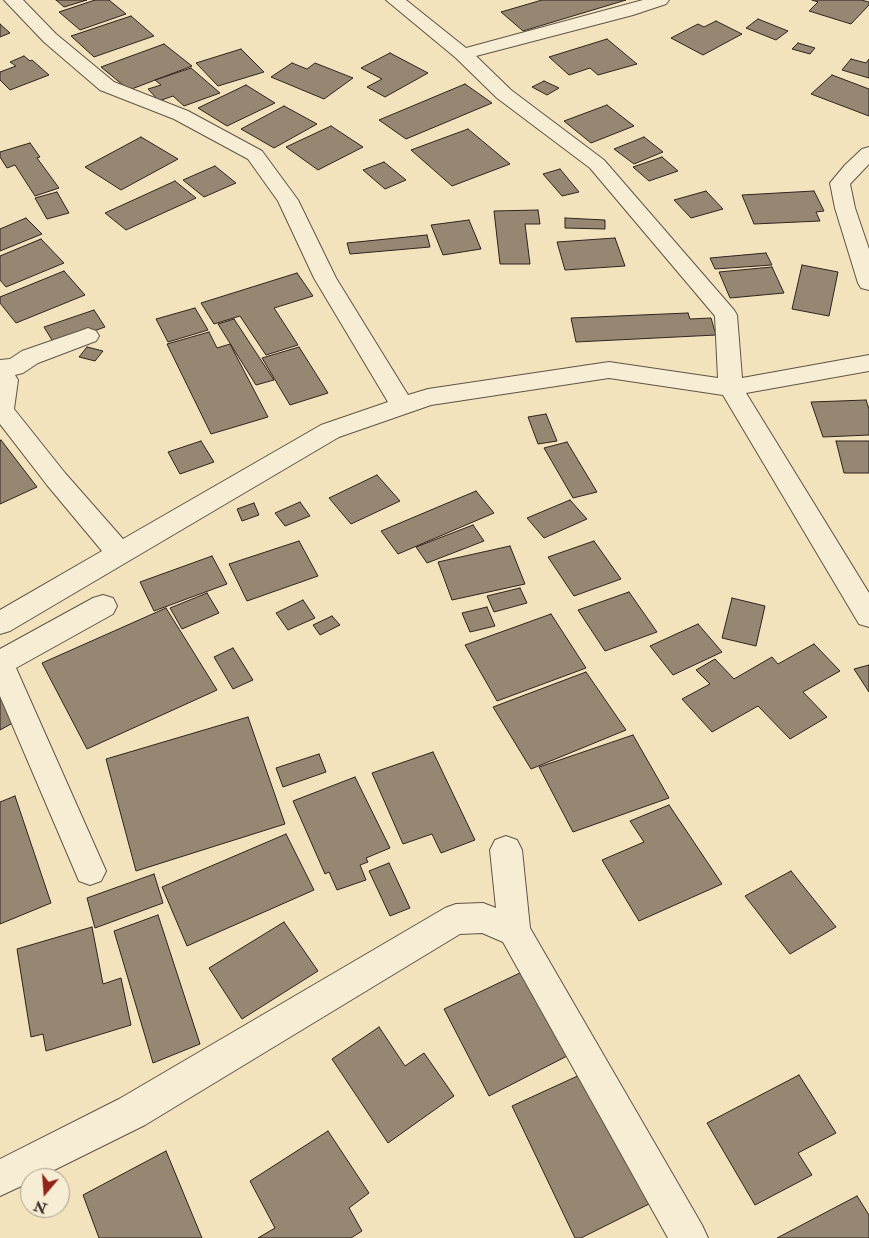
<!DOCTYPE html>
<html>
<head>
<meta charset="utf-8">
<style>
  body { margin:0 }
  #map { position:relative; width:869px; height:1238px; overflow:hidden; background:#f3e3bd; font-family:"IM FELL Double Pica",serif }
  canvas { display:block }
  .north { position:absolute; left:20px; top:1168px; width:50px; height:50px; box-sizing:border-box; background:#f7edd4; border:1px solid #a79c8b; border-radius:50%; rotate:198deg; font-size:14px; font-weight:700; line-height:20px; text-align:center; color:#2f231e }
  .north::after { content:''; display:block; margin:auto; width:18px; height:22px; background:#8f2418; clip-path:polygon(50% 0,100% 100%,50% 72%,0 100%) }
</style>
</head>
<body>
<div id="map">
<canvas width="869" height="1238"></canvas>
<div class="north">N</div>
</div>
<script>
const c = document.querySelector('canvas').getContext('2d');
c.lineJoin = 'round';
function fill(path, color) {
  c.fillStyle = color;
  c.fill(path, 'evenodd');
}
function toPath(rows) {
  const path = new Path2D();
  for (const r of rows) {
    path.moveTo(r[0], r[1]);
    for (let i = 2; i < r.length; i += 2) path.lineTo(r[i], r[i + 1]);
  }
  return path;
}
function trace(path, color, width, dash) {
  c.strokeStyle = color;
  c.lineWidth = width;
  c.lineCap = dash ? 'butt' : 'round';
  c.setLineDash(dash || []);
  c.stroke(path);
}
const building = toPath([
  [56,0,87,0,64,7,56,0],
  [95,0,109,0,126,14,80,30,59,12,95,0],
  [542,0,626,0,523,31,501,12,542,0],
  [812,0,861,0,869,2,869,5,851,24,809,11,818,2,812,0],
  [131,16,154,36,94,57,71,36,131,16],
  [758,19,788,31,776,40,746,28,758,19],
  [716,21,742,34,703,55,671,38,698,24,704,27,716,21],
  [0,24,10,33,0,37,0,24],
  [607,39,637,64,598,75,590,68,569,75,549,57,607,39],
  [798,43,815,48,810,54,792,49,798,43],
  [164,44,192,66,129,90,101,67,164,44],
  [241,49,264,72,218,86,196,63,241,49],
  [390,53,428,73,385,97,367,87,382,79,361,68,390,53],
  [24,56,30,61,32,60,49,75,10,90,0,80,0,72,16,66,10,62,24,56],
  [851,59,866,63,869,59,869,78,842,70,851,59],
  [292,63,307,69,315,63,353,78,324,99,271,77,292,63],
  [191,68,220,93,184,106,173,96,159,101,148,89,161,85,155,80,191,68],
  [832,75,869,89,869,116,811,94,832,75],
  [544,81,559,88,547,95,532,87,544,81],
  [465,84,492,103,406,139,379,120,465,84],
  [246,85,275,103,227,126,198,108,246,85],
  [607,105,634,126,591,143,564,121,607,105],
  [284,106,317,124,274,148,241,129,284,106],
  [331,126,363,147,318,170,286,147,331,126],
  [468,129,510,164,452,186,411,150,468,129],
  [141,137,178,159,121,190,85,167,141,137],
  [644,137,663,152,634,164,614,149,644,137],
  [30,143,40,157,37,158,59,188,35,196,15,165,7,168,0,157,0,152,30,143],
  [662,157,678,171,649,181,633,167,662,157],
  [384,162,406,180,385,189,363,170,384,162],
  [215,166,236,183,204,197,183,180,215,166],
  [560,169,579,192,562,196,543,174,560,169],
  [175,181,196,198,126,230,105,213,175,181],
  [706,191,723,209,691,218,674,200,706,191],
  [814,191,824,211,816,212,820,221,754,224,742,195,814,191],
  [57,192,69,213,47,219,35,198,57,192],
  [538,210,540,224,525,224,530,264,500,264,494,211,538,210],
  [26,218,42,234,0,251,0,229,26,218],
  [565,218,605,220,605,229,565,228,565,218],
  [469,220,481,249,443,255,431,225,469,220],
  [427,235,430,247,350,254,347,243,427,235],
  [615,238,625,266,565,270,557,242,615,238],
  [41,239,64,263,6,287,0,280,0,256,41,239],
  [766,253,772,265,715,269,710,258,766,253],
  [802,265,838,272,829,316,792,309,802,265],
  [772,267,784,293,730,298,719,272,772,267],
  [64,271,85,295,16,323,0,303,0,297,64,271],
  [297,273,313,296,274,308,298,345,266,355,240,316,214,324,201,303,297,273],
  [195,308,208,330,168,342,156,319,195,308],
  [94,310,105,327,55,345,44,327,94,310],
  [688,313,690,319,711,318,716,335,576,342,571,318,688,313],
  [234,319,274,380,256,385,218,324,234,319],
  [209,332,217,348,230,344,268,417,211,434,167,344,209,332],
  [87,347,103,351,95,361,79,357,87,347],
  [299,347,328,393,290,405,262,358,299,347],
  [866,400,869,409,869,435,823,437,811,402,866,400],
  [546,414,557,441,538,444,528,417,546,414],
  [1,440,37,487,0,504,0,441,1,440],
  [201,441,214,462,180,474,168,452,201,441],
  [836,441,869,441,869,473,844,473,836,441],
  [567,442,597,492,573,498,544,448,567,442],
  [377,475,400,501,351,524,329,498,377,475],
  [476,491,494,513,398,554,381,531,476,491],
  [570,500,587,519,544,538,527,518,570,500],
  [300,502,310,516,285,526,275,513,300,502],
  [254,503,259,515,242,521,237,509,254,503],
  [473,525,484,541,427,563,416,547,473,525],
  [299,541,318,576,247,601,229,564,299,541],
  [594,541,621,579,574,596,548,557,594,541],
  [510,546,525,584,452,600,438,562,510,546],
  [212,556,227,584,154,611,140,582,212,556],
  [520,588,527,603,494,612,487,596,520,588],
  [629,592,657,632,605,651,578,610,629,592],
  [207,593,219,613,182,629,170,608,207,593],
  [732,598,765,606,756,646,722,638,732,598],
  [303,600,315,618,288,630,276,613,303,600],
  [487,607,495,626,470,632,462,613,487,607],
  [166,608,217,690,87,749,42,663,166,608],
  [551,614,586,668,497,701,465,645,551,614],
  [332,616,340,625,320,635,313,625,332,616],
  [698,624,722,652,673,675,650,646,698,624],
  [814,644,840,671,803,692,827,717,790,739,758,706,712,732,682,699,710,684,696,670,715,659,734,679,772,657,778,664,814,644],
  [233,648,253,680,233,689,214,657,233,648],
  [869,665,869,692,854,669,869,665],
  [586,672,626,730,531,769,493,707,586,672],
  [0,692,20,719,0,730,0,692],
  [248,717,285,824,136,871,106,759,248,717],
  [633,735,669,798,573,832,539,767,633,735],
  [433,752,475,840,441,853,432,834,403,844,372,773,433,752],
  [319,754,326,772,283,787,276,768,319,754],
  [355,777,390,848,366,858,368,862,360,865,366,880,337,890,329,872,325,874,293,801,355,777],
  [15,796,51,903,0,924,0,802,15,796],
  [669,805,722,884,639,921,602,860,644,842,630,821,669,805],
  [286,834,314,890,187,946,162,887,286,834],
  [389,863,410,908,390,916,369,871,389,863],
  [791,871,836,927,790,954,745,896,791,871],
  [154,874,163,903,95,928,87,898,154,874],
  [158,915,200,1044,153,1063,114,931,158,915],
  [284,922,318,971,242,1019,209,968,284,922],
  [92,927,103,984,121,978,131,1025,46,1051,43,1034,31,1037,17,949,92,927],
  [524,971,571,1054,489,1096,444,1009,524,971],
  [379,1027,405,1066,424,1053,454,1096,388,1143,332,1059,379,1027],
  [582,1074,649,1204,581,1238,575,1238,512,1106,582,1074],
  [799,1075,836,1133,798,1153,812,1175,755,1205,707,1123,799,1075],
  [328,1131,369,1193,349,1208,362,1231,351,1238,258,1238,275,1228,250,1181,328,1131],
  [166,1151,202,1238,99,1238,83,1195,166,1151],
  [857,1196,869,1215,869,1238,777,1238,857,1196]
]);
fill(building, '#958771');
trace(building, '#2f231e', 1);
const minor = toPath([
  [4,0,23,0,56,34,114,82,188,111,262,151,298,200,336,278,408,395,428,389,609,362,718,378,715,316,590,168,497,98,456,58,386,0,406,0,466,48,643,0,669,0,666,4,633,15,476,56,511,90,604,160,734,310,737,315,742,378,869,355,869,371,746,393,869,593,869,627,859,624,723,395,609,378,431,405,339,437,10,631,0,634,0,610,102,551,47,485,0,424,0,360,10,359,22,351,80,331,88,328,96,331,99,336,96,341,38,363,23,373,15,375,18,380,14,409,65,473,123,539,321,425,388,402,314,278,278,201,248,159,174,119,100,90,44,42,4,0],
  [869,147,869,164,850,184,855,208,869,249,869,290,861,288,858,283,835,208,830,183,845,165,862,149,869,147],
  [103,595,113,598,117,606,113,614,16,668,106,871,101,881,90,885,79,881,0,696,0,649,93,598,103,595],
  [506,836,517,840,522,850,530,928,702,1225,708,1238,668,1238,503,942,482,933,460,934,145,1125,38,1178,30,1178,30,1182,0,1196,0,1159,119,1099,445,908,456,904,483,903,496,908,490,850,495,840,506,836]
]);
trace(minor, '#605346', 2);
fill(minor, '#f7edd4');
</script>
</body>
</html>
